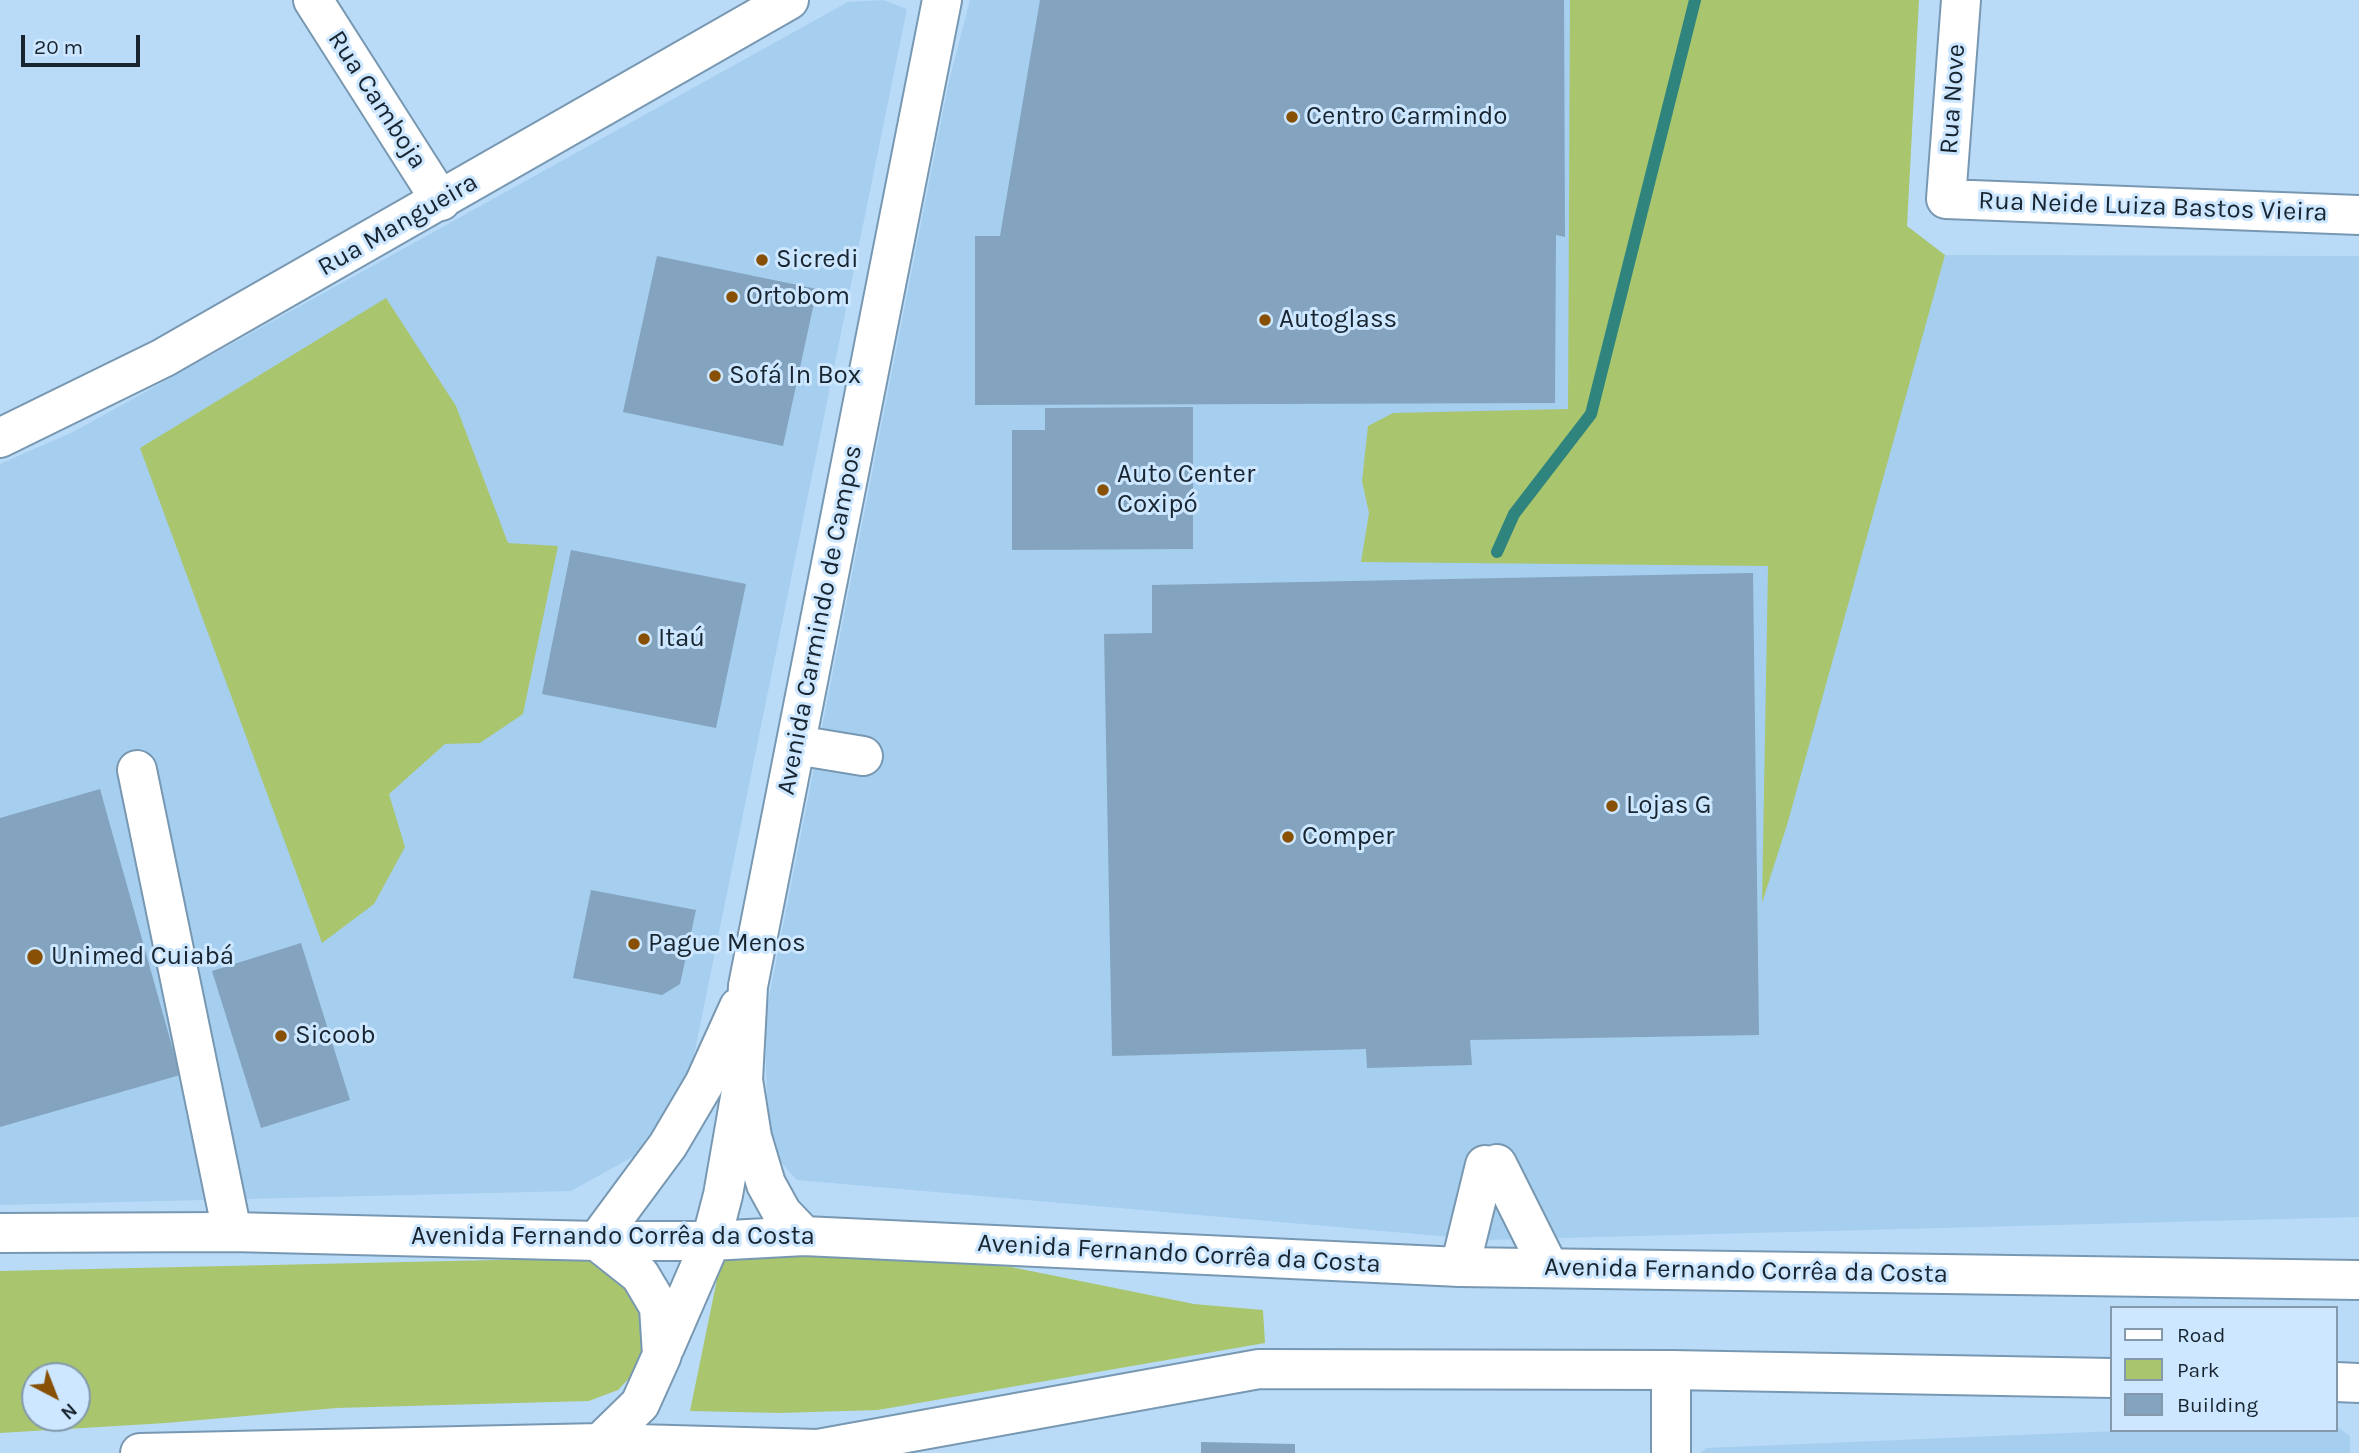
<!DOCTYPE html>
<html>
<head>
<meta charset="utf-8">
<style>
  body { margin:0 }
  #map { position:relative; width:2359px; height:1453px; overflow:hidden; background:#b9dbf8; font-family:Karla,sans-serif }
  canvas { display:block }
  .legend { position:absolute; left:2110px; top:1306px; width:228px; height:126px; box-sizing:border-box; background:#cce7ff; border:2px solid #8499ac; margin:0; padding:9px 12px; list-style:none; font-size:21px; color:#182530 }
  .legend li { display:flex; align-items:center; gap:14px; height:35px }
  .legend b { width:35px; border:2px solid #8499ac }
  .north { position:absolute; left:21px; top:1362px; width:70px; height:70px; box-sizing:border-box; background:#cce7ff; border:2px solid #8499ac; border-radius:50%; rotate:138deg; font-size:19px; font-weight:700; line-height:28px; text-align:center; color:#182530 }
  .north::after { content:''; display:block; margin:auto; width:24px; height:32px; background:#885004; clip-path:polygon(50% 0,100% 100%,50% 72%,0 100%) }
  .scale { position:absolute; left:21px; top:35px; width:119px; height:32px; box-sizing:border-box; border:4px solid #182530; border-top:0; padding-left:9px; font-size:21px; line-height:24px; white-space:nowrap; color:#182530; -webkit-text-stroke:5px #cce7ff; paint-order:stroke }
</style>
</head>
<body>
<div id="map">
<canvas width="2359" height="1453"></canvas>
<ul class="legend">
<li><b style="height:9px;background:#fff"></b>Road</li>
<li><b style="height:19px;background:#a9c66f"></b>Park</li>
<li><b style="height:19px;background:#83a3be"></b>Building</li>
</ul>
<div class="north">N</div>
<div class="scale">20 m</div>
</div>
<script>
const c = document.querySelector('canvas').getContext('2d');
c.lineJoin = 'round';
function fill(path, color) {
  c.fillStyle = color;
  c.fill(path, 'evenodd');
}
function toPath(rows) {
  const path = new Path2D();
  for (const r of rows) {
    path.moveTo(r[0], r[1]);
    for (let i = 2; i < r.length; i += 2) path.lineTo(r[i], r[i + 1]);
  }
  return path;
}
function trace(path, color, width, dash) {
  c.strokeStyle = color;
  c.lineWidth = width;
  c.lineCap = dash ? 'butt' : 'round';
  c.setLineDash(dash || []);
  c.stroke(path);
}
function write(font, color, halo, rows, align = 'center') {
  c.font = font + ' Karla,sans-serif';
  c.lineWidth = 6;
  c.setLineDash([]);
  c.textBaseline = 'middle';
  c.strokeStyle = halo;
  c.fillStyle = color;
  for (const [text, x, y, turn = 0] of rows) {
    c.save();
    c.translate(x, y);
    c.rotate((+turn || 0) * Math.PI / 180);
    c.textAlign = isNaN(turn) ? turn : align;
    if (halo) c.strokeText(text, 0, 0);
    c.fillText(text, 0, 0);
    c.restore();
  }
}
fill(toPath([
  [883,0,907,9,692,1065,666,1111,634,1156,571,1191,0,1205,0,464,73,432,848,2],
  [970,0,1915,0,1907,226,1945,255,2359,256,2359,1217,1486,1240,797,1180,768,1148,765,1017,949,81],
  [2336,1426,2350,1436,2350,1453,1701,1453,1706,1448,2140,1430,2336,1430]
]), '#a6ceef');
fill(toPath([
  [1570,0,1919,0,1907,226,1945,255,1787,825,1762,903,1768,566,1361,562,1369,513,1362,481,1368,426,1393,413,1568,409],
  [386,298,456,406,508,543,558,546,523,714,480,743,445,744,389,794,405,847,374,904,322,943,140,448],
  [724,1245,835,1251,1011,1267,1194,1304,1263,1310,1265,1343,878,1410,780,1413,690,1411],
  [586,1258,640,1294,646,1347,638,1369,618,1390,589,1401,337,1408,166,1423,0,1433,0,1271],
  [35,1376,77,1376,77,1418,35,1418]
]), '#a9c66f');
trace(toPath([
  [1497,552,1514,514,1591,414,1695,0]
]), '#30847e', 12);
fill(toPath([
  [1040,0,1564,0,1565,237,1556,235,1555,403,975,405,975,236,1000,236],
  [657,256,817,289,783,446,623,412],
  [1193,407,1193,549,1012,550,1012,430,1045,430,1045,408],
  [571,550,746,584,716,728,542,694],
  [1753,573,1759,1035,1470,1040,1472,1065,1367,1068,1366,1049,1112,1056,1104,634,1152,633,1152,585],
  [100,789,180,1075,0,1127,0,818],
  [591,890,696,910,680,984,662,995,573,978],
  [301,943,350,1100,261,1128,212,971],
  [1201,1442,1295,1444,1295,1453,1201,1453]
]), '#83a3be');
const minor = toPath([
  [313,0,441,201],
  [1961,0,1946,199,2359,215],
  [0,438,163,358,789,0],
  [796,745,863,756],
  [137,770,232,1232],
  [1497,1164,1549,1268],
  [1460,1267,1485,1165],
  [1671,1453,1671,1370]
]);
const major = toPath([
  [597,1241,668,1145,704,1084,739,1007],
  [711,1241,723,1195,743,1080,748,986,942,0]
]);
const highway = toPath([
  [743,1080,752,1137,766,1184,782,1213,804,1236],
  [0,1233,232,1232,597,1241,711,1241,804,1236,1460,1267,2359,1280],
  [597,1241,640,1275,659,1307,662,1355,640,1404,600,1443],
  [665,1347,711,1241],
  [2336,1382,2359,1383],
  [140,1453,600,1443,818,1449,1259,1369,1671,1370,2112,1378]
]);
trace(minor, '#7898b2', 42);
trace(major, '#7898b2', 42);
trace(highway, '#7898b2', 42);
trace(minor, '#fff', 38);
trace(major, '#fff', 38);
trace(highway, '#fff', 38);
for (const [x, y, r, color] of [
  [1292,117,7,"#885004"],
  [762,260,7,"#885004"],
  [732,297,7,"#885004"],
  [1265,320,7,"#885004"],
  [715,376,7,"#885004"],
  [1103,490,7,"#885004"],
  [644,639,7,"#885004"],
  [1612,806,7,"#885004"],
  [1288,837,7,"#885004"],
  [634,944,7,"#885004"],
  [35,957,9,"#885004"],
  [281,1036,7,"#885004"]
]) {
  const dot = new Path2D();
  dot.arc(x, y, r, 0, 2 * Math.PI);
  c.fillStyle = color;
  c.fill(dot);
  trace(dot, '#cce7ff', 2.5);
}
write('26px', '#182530', '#cce7ff', [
  ["Rua Nove",1953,99,-86],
  ["Rua Camboja",377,100,57],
  ["Rua Neide Luiza Bastos Vieira",2153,207,2],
  ["Rua Mangueira",398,225,-30],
  ["Avenida Carmindo de Campos",820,620,-79],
  ["Avenida Fernando Corrêa da Costa",613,1237],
  ["Avenida Fernando Corrêa da Costa",1179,1254,3],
  ["Avenida Fernando Corrêa da Costa",1746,1271,1]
]);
write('26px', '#182530', '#cce7ff', [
  ["Centro Carmindo",1306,117],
  ["Sicredi",776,260],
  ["Ortobom",746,297],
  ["Autoglass",1279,320],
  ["Sofá In Box",729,376],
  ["Auto Center",1117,475],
  ["Coxipó",1117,505],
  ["Itaú",658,639],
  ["Lojas G",1626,806],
  ["Comper",1302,837],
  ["Pague Menos",648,944],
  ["Unimed Cuiabá",51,957],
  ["Sicoob",295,1036]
], 'left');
</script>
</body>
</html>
